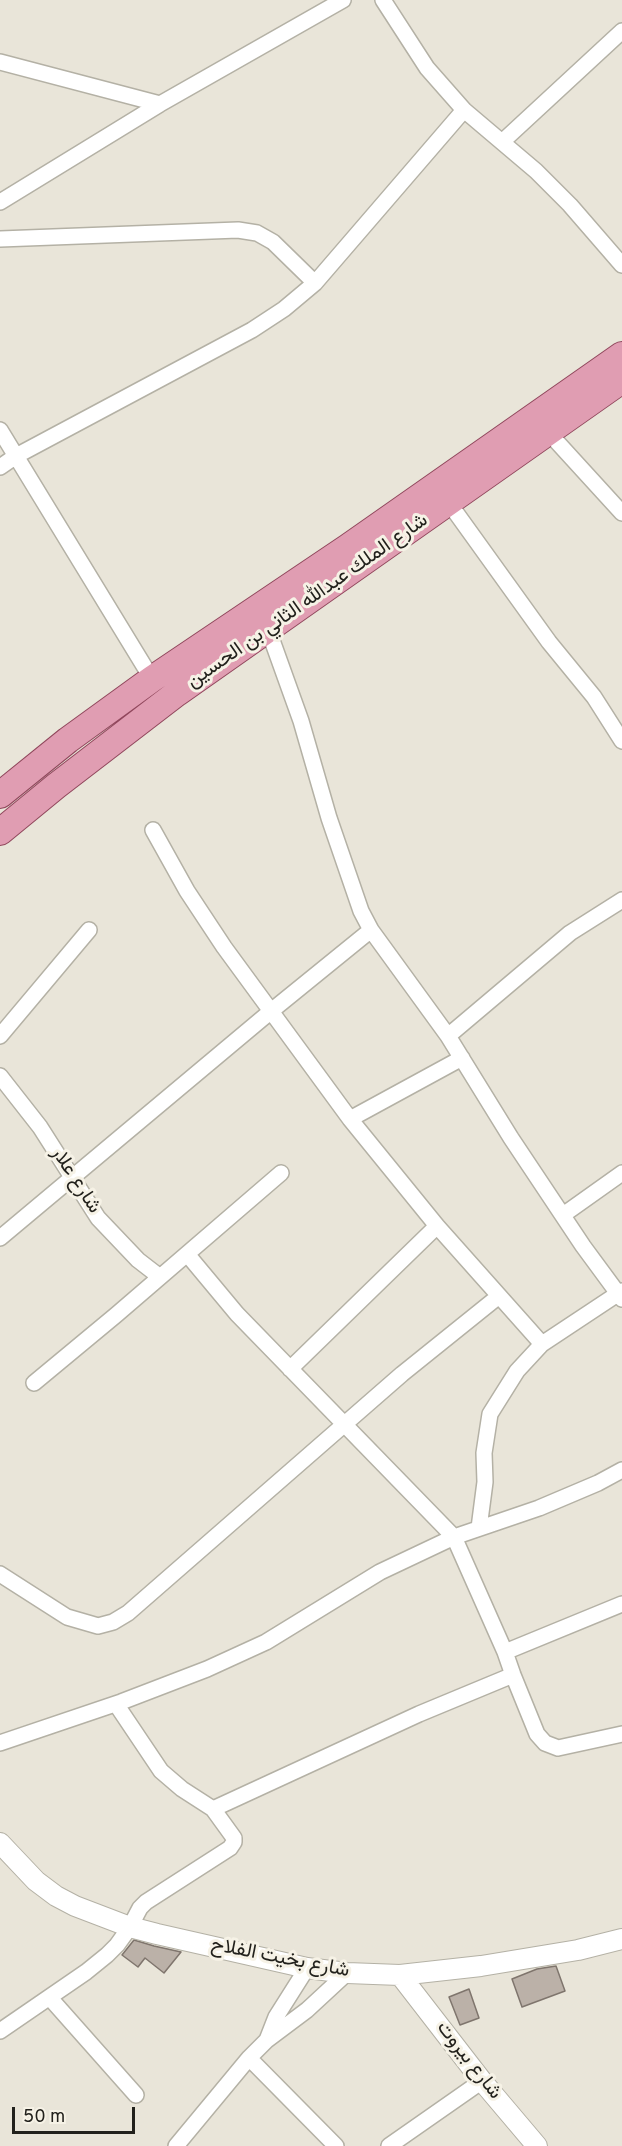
<!DOCTYPE html>
<html>
<head>
<meta charset="utf-8">
<style>
  body { margin:0 }
  #map { position:relative; width:622px; height:2146px; overflow:hidden; background:#e9e5d9; font-family:Overpass,sans-serif }
  canvas { display:block }
  .scale { position:absolute; left:12px; top:2107px; width:123px; height:27px; box-sizing:border-box; border:3px solid #22211c; border-top:0; padding-left:8px; font-size:18px; line-height:21px; white-space:nowrap; color:#22211c; -webkit-text-stroke:4px #f6f2e6; paint-order:stroke }
</style>
</head>
<body>
<div id="map">
<canvas width="622" height="2146"></canvas>
<div class="scale">50 m</div>
</div>
<script>
const c = document.querySelector('canvas').getContext('2d');
c.lineJoin = 'round';
function fill(path, color) {
  c.fillStyle = color;
  c.fill(path, 'evenodd');
}
function toPath(rows) {
  const path = new Path2D();
  for (const r of rows) {
    path.moveTo(r[0], r[1]);
    for (let i = 2; i < r.length; i += 2) path.lineTo(r[i], r[i + 1]);
  }
  return path;
}
function trace(path, color, width, dash) {
  c.strokeStyle = color;
  c.lineWidth = width;
  c.lineCap = dash ? 'butt' : 'round';
  c.setLineDash(dash || []);
  c.stroke(path);
}
function write(font, color, halo, rows, align = 'center') {
  c.font = font + ' Overpass,Vazirmatn,sans-serif';
  c.lineWidth = 6;
  c.setLineDash([]);
  c.textBaseline = 'middle';
  c.strokeStyle = halo;
  c.fillStyle = color;
  for (const [text, x, y, turn = 0] of rows) {
    c.save();
    c.translate(x, y);
    c.rotate((+turn || 0) * Math.PI / 180);
    c.textAlign = isNaN(turn) ? turn : align;
    if (halo) c.strokeText(text, 0, 0);
    c.fillText(text, 0, 0);
    c.restore();
  }
}
const building = toPath([
  [134,1940,154,1946,181,1952,164,1973,145,1958,138,1967,122,1955,134,1940],
  [556,1966,565,1991,522,2007,512,1979,537,1969,556,1966],
  [469,1989,479,2018,460,2025,449,1997,469,1989]
]);
fill(building, '#bbb1a8');
trace(building, '#7f756d', 1.5);
const minor = toPath([
  [383,0,427,68,464,110,536,171,570,205,622,265],
  [0,62,160,104],
  [502,142,622,31],
  [0,202,160,104,343,0],
  [0,239,238,230,257,233,273,242,315,283],
  [0,430,152,679],
  [548,432,622,513],
  [0,467,16,456,252,330,284,309,315,283,464,110],
  [449,503,549,642,594,697,622,741],
  [268,629,301,721,329,818,361,911,371,930,448,1036,511,1138,583,1246,622,1299],
  [153,830,187,891,224,947,350,1119,437,1226,542,1344],
  [0,1036,89,930],
  [448,1036,570,933,622,900],
  [0,1076,40,1127,98,1218,138,1260,160,1277],
  [350,1119,462,1058],
  [563,1215,622,1173],
  [0,1238,270,1012,371,930],
  [187,1254,237,1314,454,1537,505,1652,513,1675,537,1734,545,1743,558,1748,622,1734],
  [290,1369,437,1226],
  [34,1383,116,1315,281,1173],
  [479,1528,485,1482,484,1453,490,1414,517,1371,542,1344,622,1291],
  [0,1574,67,1617,98,1626,113,1622,128,1613,402,1374,499,1296],
  [505,1652,622,1604],
  [0,1743,121,1702,207,1669,266,1642,380,1572,454,1537,539,1508,598,1483,622,1470],
  [213,1809,419,1714,513,1675],
  [50,1998,136,2095],
  [0,2031,86,1972,107,1955,117,1945,130,1927,140,1908,146,1902,230,1848,234,1842,234,1838,213,1809,182,1789,161,1771,116,1704],
  [267,2040,276,2017,307,1968],
  [249,2058,336,2146],
  [176,2146,249,2058,267,2040,307,2010,347,1973],
  [389,2146,482,2081]
]);
const tertiary = toPath([
  [0,1843,36,1881,56,1896,75,1906,130,1927,157,1934,307,1968,347,1973,400,1975,481,1966,578,1950,622,1939],
  [400,1975,482,2081,537,2146]
]);
const primary = toPath([
  [0,795,68,740,152,679,348,547,622,355],
  [0,832,56,786,177,693,622,380]
]);
trace(minor, '#b4b1a5', 18);
trace(tertiary, '#b4b1a5', 22);
trace(primary, '#90475c', 28);
trace(minor, '#fff', 15);
trace(tertiary, '#fff', 20);
trace(primary, '#e09db2', 26);
write('20px', '#22211c', '#f6f2e6', [
  ["شارع الملك عبدالله الثاني بن الحسين",308,602,-35],
  ["شارع علار",75,1181,57],
  ["شارع بخيت الفلاح",280,1959,11],
  ["شارع بيروت",468,2061,52]
]);
</script>
</body>
</html>
